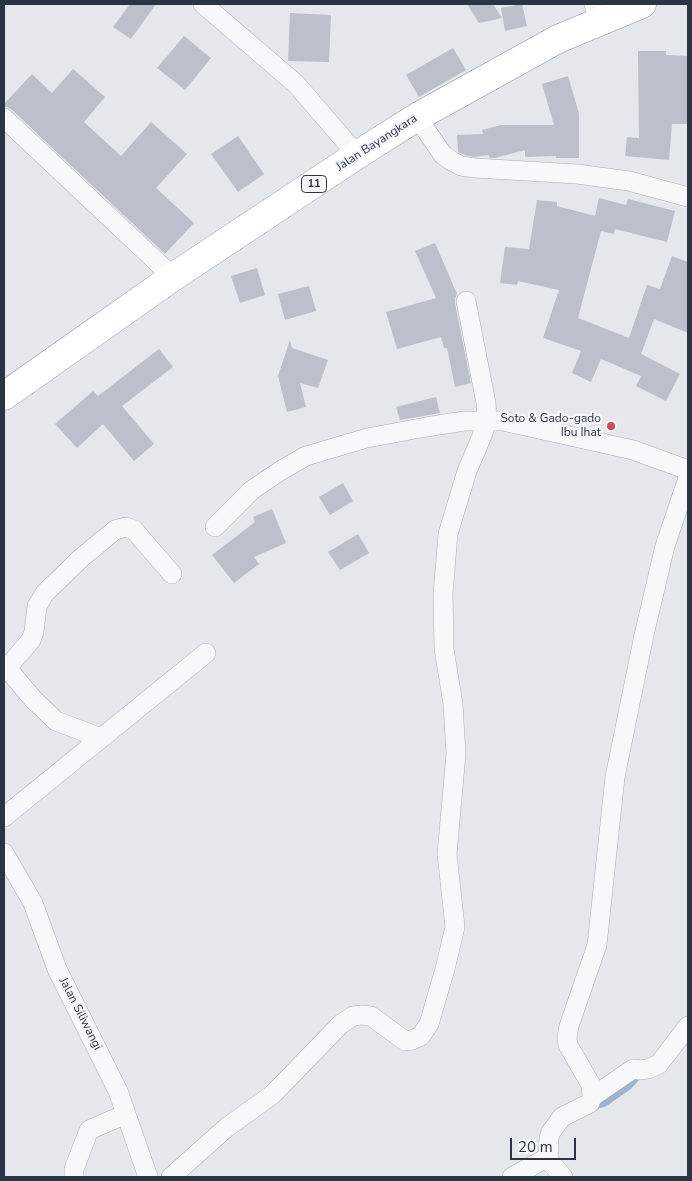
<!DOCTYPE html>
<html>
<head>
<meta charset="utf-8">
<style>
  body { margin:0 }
  #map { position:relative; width:692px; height:1181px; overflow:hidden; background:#e4e7ec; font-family:"Nunito Sans",sans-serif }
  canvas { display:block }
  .frame { position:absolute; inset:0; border:5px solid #2b3445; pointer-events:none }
  .scale { position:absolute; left:510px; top:1138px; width:66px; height:22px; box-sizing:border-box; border:2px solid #2b3445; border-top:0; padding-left:6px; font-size:15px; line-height:18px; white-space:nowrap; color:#2b3445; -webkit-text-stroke:4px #f4f6f9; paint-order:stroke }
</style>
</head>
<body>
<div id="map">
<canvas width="692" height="1181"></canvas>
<div class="frame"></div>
<div class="scale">20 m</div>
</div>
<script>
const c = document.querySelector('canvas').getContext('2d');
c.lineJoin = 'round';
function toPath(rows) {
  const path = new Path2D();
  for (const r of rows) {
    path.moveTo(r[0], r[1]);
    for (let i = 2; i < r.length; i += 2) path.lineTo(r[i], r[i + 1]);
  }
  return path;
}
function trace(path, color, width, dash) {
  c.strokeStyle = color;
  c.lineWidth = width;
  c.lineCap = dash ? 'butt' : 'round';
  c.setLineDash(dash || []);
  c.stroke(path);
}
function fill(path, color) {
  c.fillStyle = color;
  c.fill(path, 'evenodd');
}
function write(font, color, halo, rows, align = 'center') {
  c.font = font + ' "Nunito Sans",sans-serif';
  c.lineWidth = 5;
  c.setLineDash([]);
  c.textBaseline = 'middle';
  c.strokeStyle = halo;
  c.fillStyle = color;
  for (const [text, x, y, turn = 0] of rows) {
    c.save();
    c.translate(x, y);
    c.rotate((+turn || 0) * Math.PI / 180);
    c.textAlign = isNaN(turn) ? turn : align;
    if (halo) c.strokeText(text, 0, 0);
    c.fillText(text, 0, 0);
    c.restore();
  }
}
trace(toPath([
  [592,1107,605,1103,629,1086,637,1077]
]), '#9fb4cc', 7);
fill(toPath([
  [130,4,156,4,131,39,113,27],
  [467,4,493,4,502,18,479,23],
  [522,4,527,26,505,31,501,8],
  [290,13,331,15,329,62,288,61],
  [184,36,211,58,185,90,157,68],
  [453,48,466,70,419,97,406,75],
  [638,51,666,51,666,55,688,56,688,124,672,124,669,160,625,156,627,137,639,138],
  [73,69,105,97,84,122,121,156,151,122,187,154,156,188,194,223,165,254,12,110,7,107,4,107,4,104,32,74,52,93],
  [568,76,579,114,579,158,556,158,556,156,525,157,525,150,495,158,490,158,489,155,474,157,465,155,458,152,457,135,483,134,482,130,501,125,554,125,542,84],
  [238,136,264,174,238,192,211,154],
  [599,198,626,205,628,199,675,211,667,242,615,229,614,234,601,231,578,318,629,338,647,285,660,289,672,256,688,262,688,333,654,319,641,354,680,374,666,401,636,386,641,376,601,359,591,382,572,373,581,351,543,338,559,290,518,281,517,285,500,283,505,247,529,249,537,200,557,202,557,206,595,216],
  [435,243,457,294,455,298,455,303,471,383,455,387,447,348,444,348,441,337,397,349,386,312,436,298,415,251],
  [257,268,265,295,240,303,231,276],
  [309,286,316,311,285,320,278,294],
  [290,340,292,348,328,360,318,388,300,383,306,407,287,412,278,376],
  [159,349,173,367,122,406,154,444,134,461,103,424,77,448,55,424,93,391,98,396],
  [436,397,440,413,400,420,396,407],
  [343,483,353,501,330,515,319,497],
  [272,509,286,543,254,557,259,564,234,583,212,555,255,522,253,517],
  [358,534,369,553,340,570,328,552]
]), '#bbc0ca');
const minor = toPath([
  [203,4,296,84,357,155],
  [594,4,598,21],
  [417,117,443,155,452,161,461,166,475,168,577,174,629,181,688,197],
  [4,118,173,277],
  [215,527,252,490,280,471,306,456,367,438,426,427,464,421,503,421,633,450,688,470],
  [101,738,56,721,33,699,7,668,31,640,34,632,37,606,45,593,81,558,115,530,126,527,134,530,172,574],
  [4,817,206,653],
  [4,853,33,903,57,969,118,1091,148,1177],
  [592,1097,591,1085,568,1045,567,1038,569,1026,597,945,615,777,644,635,665,546,688,478],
  [548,1160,549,1138,551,1132,562,1117,590,1103,592,1097,633,1069,640,1070,648,1069,659,1064,688,1026],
  [548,1160,554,1166,563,1177],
  [74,1177,74,1169,89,1130,126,1114],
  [171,1177,226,1128,273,1094,341,1024,353,1016,362,1015,371,1016,405,1041,412,1040,421,1036,429,1024,445,969,455,927,447,854,456,754,453,704,444,649,443,594,448,534,467,471,482,436,487,421,486,403,466,301],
  [512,1177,541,1161,548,1160]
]);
const trunk = toPath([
  [4,396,173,277,357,155,417,117,558,39,642,4]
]);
trace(minor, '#a9aeb7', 20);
trace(trunk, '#8b94a3', 29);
trace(minor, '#f7f8fa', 19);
trace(trunk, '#fff', 28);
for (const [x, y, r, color] of [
  [611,426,5,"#d1495b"]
]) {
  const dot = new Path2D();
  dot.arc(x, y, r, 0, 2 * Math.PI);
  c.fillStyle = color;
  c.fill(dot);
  trace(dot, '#f4f6f9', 2);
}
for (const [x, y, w] of [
  [314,184,25]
]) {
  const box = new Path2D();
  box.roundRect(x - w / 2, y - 8.5, w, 17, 4);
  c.fillStyle = '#f4f6f9';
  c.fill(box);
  trace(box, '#2b3445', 1);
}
write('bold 11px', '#2b3445', null, [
  ["11",314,184]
]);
write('12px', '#2b3445', '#f4f6f9', [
  ["Jalan Bayangkara",377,143,-33],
  ["Jalan Siliwangi",80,1014,63]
]);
write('12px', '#2b3445', '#f4f6f9', [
  ["Soto & Gado-gado",601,419],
  ["Ibu Ihat",601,433]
], 'right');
</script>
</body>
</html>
